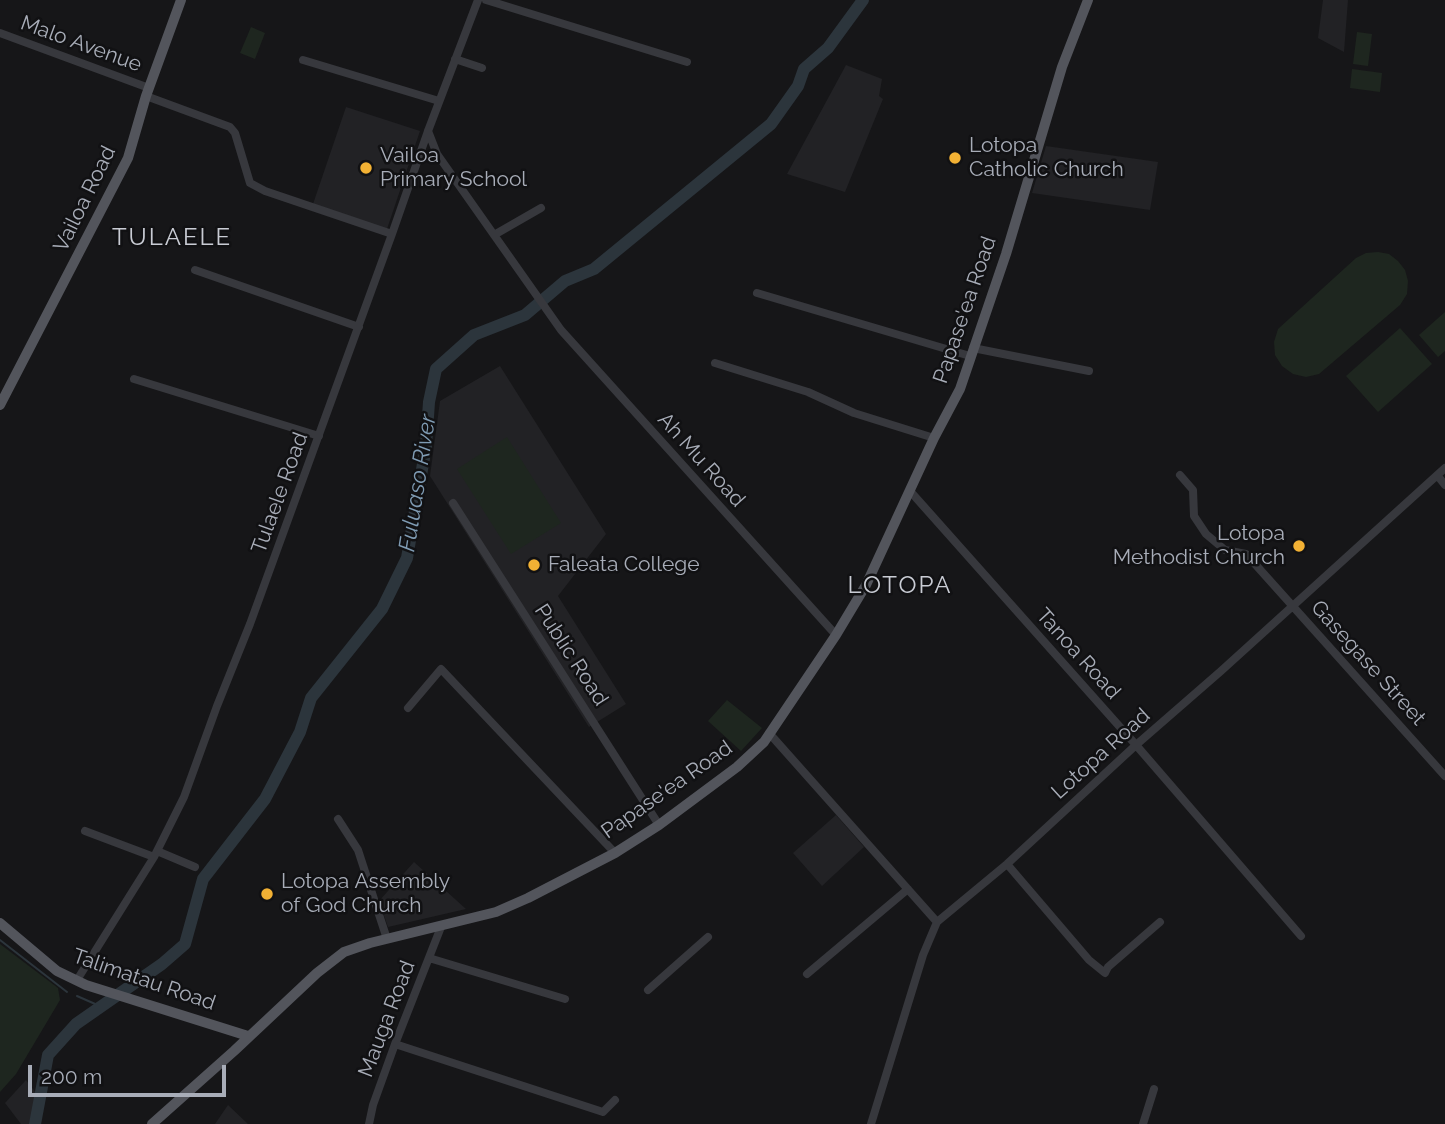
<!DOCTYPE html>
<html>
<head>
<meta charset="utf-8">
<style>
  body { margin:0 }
  #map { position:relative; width:1445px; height:1124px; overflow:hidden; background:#161618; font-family:Raleway,sans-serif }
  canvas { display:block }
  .scale { position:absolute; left:28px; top:1065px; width:198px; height:32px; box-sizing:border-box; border:4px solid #a8adb8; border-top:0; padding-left:9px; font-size:21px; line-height:24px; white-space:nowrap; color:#a8adb8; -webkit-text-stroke:5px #111113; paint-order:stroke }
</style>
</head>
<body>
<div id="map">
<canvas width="1445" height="1124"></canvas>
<div class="scale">200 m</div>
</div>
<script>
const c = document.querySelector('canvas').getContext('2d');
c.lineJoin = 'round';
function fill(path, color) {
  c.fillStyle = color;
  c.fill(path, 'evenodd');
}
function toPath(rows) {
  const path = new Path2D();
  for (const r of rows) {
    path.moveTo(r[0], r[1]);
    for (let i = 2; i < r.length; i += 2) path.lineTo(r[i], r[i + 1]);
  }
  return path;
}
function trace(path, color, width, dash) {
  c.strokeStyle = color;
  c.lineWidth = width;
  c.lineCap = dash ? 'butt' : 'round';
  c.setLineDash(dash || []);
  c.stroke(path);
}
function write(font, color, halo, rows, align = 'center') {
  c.font = font + ' Raleway,sans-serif';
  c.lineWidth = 5;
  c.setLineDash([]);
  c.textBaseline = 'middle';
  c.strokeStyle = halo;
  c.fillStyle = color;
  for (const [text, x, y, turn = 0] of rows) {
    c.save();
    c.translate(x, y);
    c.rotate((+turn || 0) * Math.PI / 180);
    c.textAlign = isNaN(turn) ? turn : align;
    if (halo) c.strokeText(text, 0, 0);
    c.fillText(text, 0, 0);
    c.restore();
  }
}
fill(toPath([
  [1323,0,1348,0,1344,52,1318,38],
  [846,65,882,79,879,96,883,99,845,192,787,174],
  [346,107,420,131,387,229,313,204],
  [1046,146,1158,162,1150,210,1032,193],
  [500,366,606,534,558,596,626,704,589,727,430,476,440,401],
  [836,815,864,847,822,886,793,853],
  [414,862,466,909,388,927,379,901],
  [26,1080,40,1098,29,1124,21,1124,5,1103],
  [228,1105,248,1124,215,1124]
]), '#222225');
fill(toPath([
  [251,27,265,33,255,59,240,53],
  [1357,32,1372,34,1368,66,1353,64],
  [1352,69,1382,73,1380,92,1350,88],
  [1378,252,1389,254,1398,261,1405,270,1408,281,1407,294,1400,305,1319,374,1306,377,1293,374,1282,366,1275,355,1274,342,1278,329,1356,258,1366,253],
  [1445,312,1445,351,1438,357,1419,335],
  [1400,328,1432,364,1378,412,1346,376],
  [507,437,561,523,511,554,457,469],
  [727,700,762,728,741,751,708,721],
  [0,944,58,988,60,1000,16,1074,0,1092]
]), '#1e261f');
trace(toPath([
  [0,940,67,992],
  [77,996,102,1007]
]), '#2c353c', 2);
trace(toPath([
  [35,1124,48,1055,76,1024,162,964,185,944,203,879,265,799,300,732,311,698,382,609,407,558,426,446,429,402,436,369,474,335,525,315,565,281,594,269,771,124,798,86,804,69,828,48,863,0]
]), '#2c353c', 12);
trace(toPath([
  [486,0,687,62],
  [0,33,149,88],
  [455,59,482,68],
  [303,60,439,101],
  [146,96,230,127,235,133,250,183,265,191,392,234],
  [428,131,437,154,561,330,836,635],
  [494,235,541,208],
  [195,270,359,327],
  [757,293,970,356],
  [973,348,1089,371],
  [715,363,808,392,854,413,934,438],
  [134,379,319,436],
  [1180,475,1193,490,1194,516,1206,534,1225,550,1246,554,1445,776],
  [1437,475,1445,485],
  [910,491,1136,745,1301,936],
  [453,503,659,825],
  [408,708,441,669,615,853],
  [769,733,937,922],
  [338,819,358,850,387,939],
  [85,831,154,857],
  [157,851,195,867],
  [1007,864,1089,960,1105,973,1108,967,1160,922],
  [429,958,565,999],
  [807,974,908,889],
  [77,980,154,857,184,797,217,706,250,624,392,234,428,131,478,0],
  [648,990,708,937],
  [395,1044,603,1112,615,1100],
  [369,1124,373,1105,395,1044,441,927],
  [871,1124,923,955,937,922,1007,864,1136,745,1221,671,1445,468],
  [1143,1124,1154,1089]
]), '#37383d', 8);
trace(toPath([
  [0,405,128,158,146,96,181,0],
  [0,923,57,971,86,985,248,1036],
  [152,1124,234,1051,317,973,344,952,370,943,496,912,528,898,615,853,659,825,737,767,764,742,836,635,866,585,934,438,960,389,1006,254,1062,67,1088,0]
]), '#53555c', 10);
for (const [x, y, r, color] of [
  [955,158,7,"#f2b134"],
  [366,168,7,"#f2b134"],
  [1299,546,7,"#f2b134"],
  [534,565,7,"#f2b134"],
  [267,894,7,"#f2b134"]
]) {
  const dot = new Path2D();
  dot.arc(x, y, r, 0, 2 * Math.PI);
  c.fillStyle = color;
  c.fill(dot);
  trace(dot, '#111113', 2.5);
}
write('21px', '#a8adb8', '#111113', [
  ["Malo Avenue",81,44,20],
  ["Vailoa Road",85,199,-64],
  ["Papase'ea Road",965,310,-71],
  ["Ah Mu Road",701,460,48],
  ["Tulaele Road",280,493,-70],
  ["Tanoa Road",1078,654,48],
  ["Public Road",571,655,57],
  ["Gasegase Street",1368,663,48],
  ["Lotopa Road",1101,754,-42],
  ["Papase'ea Road",667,790,-35],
  ["Talimatau Road",144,980,19],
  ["Mauga Road",387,1019,-69]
]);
write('21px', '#a8adb8', '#111113', [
  ["Lotopa",969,146],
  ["Catholic Church",969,170],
  ["Vailoa",380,156],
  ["Primary School",380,180],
  ["Lotopa",1285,534,"right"],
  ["Methodist Church",1285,558,"right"],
  ["Faleata College",548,565],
  ["Lotopa Assembly",281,882],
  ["of God Church",281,906]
], 'left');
write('italic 23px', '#7f9bb3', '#111113', [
  ["Fuluaso River",418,483,-81]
]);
c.letterSpacing = '2px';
write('24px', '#c9ccd4', '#111113', [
  ["TULAELE",172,238],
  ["LOTOPA",900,586]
]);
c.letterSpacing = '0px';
</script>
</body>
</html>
